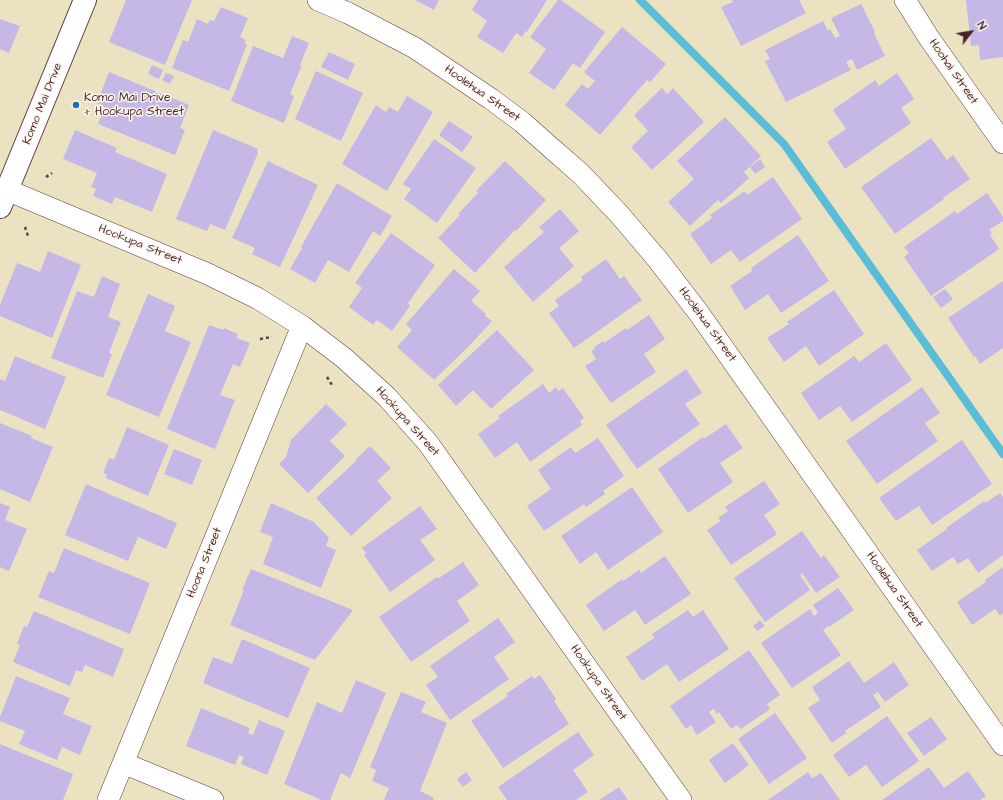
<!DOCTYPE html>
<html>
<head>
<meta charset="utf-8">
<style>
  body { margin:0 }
  #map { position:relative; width:1003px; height:800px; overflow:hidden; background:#ebe2c2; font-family:"Architects Daughter",sans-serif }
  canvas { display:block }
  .north { position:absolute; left:951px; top:12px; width:40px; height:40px; -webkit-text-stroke:3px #fbf7ec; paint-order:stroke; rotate:59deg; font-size:11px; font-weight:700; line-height:16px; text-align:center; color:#4a1f2b }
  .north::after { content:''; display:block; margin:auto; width:14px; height:18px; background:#4a1f2b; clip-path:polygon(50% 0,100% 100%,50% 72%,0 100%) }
</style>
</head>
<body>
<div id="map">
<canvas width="1003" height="800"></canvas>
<div class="north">N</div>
</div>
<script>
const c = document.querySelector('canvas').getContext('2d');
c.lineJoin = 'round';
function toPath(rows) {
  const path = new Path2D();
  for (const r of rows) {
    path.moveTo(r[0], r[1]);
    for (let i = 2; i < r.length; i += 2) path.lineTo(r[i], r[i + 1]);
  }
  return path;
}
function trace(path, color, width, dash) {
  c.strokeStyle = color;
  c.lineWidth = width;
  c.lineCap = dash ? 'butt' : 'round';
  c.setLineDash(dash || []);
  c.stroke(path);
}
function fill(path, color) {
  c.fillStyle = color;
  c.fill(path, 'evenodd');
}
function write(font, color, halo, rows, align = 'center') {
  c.font = font + ' "Architects Daughter",sans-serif';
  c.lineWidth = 3;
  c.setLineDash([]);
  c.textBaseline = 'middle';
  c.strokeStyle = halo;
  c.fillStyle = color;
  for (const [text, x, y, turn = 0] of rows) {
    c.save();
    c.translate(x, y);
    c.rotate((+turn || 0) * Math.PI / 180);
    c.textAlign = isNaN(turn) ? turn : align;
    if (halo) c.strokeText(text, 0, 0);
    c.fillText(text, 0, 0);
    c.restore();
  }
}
trace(toPath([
  [640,0,784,144,1003,454]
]), '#5abdd8', 8);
fill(toPath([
  [126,0,192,0,165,65,109,42],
  [415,0,439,0,434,10],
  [478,0,547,0,527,32,526,31,522,37,516,33,503,53,477,37,487,21,472,10],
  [558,0,561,0,605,32,580,68,573,63,554,90,529,73,546,49,530,37],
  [732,0,799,0,806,13,741,46,721,7,733,2],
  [966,0,1003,0,1003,57,980,60,979,45,971,46],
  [861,4,875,32,874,33,885,56,857,70,852,59,846,62,851,70,786,102,765,61,770,59,765,50,823,21,828,31,830,29,835,38,840,36,831,18],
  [221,7,248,18,240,37,246,40,244,43,247,44,229,91,172,68,183,40,188,42,197,19,208,24,210,20,214,21],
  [0,19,20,26,9,53,0,49],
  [622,27,666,64,650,82,647,80,600,135,565,105,582,84,588,89,595,81,584,72],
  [292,36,309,43,300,65,302,65,290,94,294,96,284,123,231,101,253,46,283,58],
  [329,52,355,64,348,80,321,67],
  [152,65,163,70,159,79,148,74],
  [316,71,363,93,341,141,295,119],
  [109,72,189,105,180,128,185,130,175,155,98,124,105,107,97,103],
  [166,73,174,76,170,84,162,80],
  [897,73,914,99,901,108,911,123,845,169,827,142,846,129,833,110,875,80,879,86],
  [662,88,667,94,673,88,704,122,652,170,631,147,648,131,634,115],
  [407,96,433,112,387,191,342,164,376,105,386,112,389,107,398,112],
  [725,117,761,156,744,172,749,178,721,203,718,200,690,226,668,202,694,179,677,161],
  [449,121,473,137,462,152,439,135],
  [75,130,117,148,115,152,167,174,152,212,115,197,112,204,93,196,96,189,91,187,97,173,63,159],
  [213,130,258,149,257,152,258,153,225,230,210,224,207,231,176,219],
  [931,138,947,160,953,155,970,179,943,198,944,199,895,234,861,187],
  [434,139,476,168,437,223,404,199,411,189,403,184],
  [760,159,765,167,755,174,750,167],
  [268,161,318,185,280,267,252,254,255,248,232,238],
  [505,161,546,200,516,231,515,230,475,273,438,238,460,215,458,214,478,193,476,191],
  [773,177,802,219,740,262,731,250,711,264,690,234,712,218,710,215,745,191,747,195],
  [337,183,392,216,380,236,373,231,349,272,328,260,315,283,290,269,302,248,301,247],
  [987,193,1003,217,1003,221,989,230,992,233,990,235,999,249,931,296,904,257,909,253,904,247,955,211,957,214],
  [560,209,579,231,559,248,574,266,533,302,504,267,544,232,539,227],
  [391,233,435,265,408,303,410,306,392,331,377,320,373,325,349,307,362,288,355,283],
  [798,235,829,281,781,313,768,294,745,310,730,286,752,271,751,268],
  [48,251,81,265,52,338,0,316,0,305,17,263,40,272],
  [606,259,620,279,624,276,642,300,574,348,549,313,559,306,555,300,583,280,581,277],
  [454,269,480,291,471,301,486,314,485,316,492,321,471,344,434,380,397,347,412,330,406,324],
  [102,276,120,284,108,317,121,322,109,353,112,354,103,378,51,358,77,291,94,297],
  [1003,281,1003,348,980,364,975,356,974,357,948,318],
  [945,289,953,299,941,308,933,297],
  [834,290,864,334,819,366,806,346,784,362,767,338,789,324,787,322],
  [148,294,175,306,165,331,191,342,159,417,106,395],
  [649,315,665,339,644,354,656,372,611,403,585,366,596,359,591,351,595,349,594,347,603,341,604,343,626,328,627,330],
  [209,325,223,330,224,328,238,334,237,338,250,343,240,367,233,364,220,395,235,400,215,449,167,429],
  [497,330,534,370,491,409,473,390,456,406,438,385],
  [886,343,912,380,852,422,840,406,819,420,801,393,854,356,859,362],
  [15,356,66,377,45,429,0,410,0,379,5,381],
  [686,369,702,393,685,404,700,424,637,469,606,425],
  [543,384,549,393,556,387,558,391,563,388,584,418,580,421,582,425,530,462,517,442,495,458,478,434,500,418,498,416],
  [922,387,940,413,925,423,938,441,877,484,846,441],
  [326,404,347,424,330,441,345,456,308,493,279,464,286,457,291,440],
  [0,423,32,436,31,438,53,447,30,502,0,489],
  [726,424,743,448,720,463,733,482,688,513,658,469,703,437,704,439],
  [127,427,169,445,148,496,106,478,107,474,103,473,109,458,114,460],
  [598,438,624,476,603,491,605,494,586,507,584,504,544,531,527,506,551,489,538,470,571,447,575,453],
  [962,440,992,484,932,525,919,506,896,521,879,498],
  [370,446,391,468,377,481,392,498,351,536,316,498,356,461,355,460],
  [174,449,202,460,192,485,164,474],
  [764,481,780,504,764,515,777,534,731,565,707,530,721,521,718,518,728,511,725,507],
  [86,484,177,523,166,549,138,537,128,561,65,535],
  [632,487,663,532,608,570,596,552,580,564,561,536],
  [1000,493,1003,497,1003,555,978,573,968,558,958,564,953,557,932,571,917,550,947,529,946,528,984,501,985,503],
  [0,503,10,507,5,520,27,529,9,571,0,567],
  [271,503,314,522,329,538,326,546,336,550,321,588,263,564,273,537,260,532],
  [420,506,437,529,420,540,435,560,390,592,364,555,366,553,362,548],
  [802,531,821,558,824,555,840,577,816,593,802,573,800,575,810,590,765,622,734,578],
  [64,548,150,583,130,634,38,597,49,571,54,573],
  [665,556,691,594,645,625,635,610,604,631,586,605,622,579,623,581,639,570,641,573],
  [463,562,479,585,457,601,470,621,411,662,379,617,437,577,439,578],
  [1003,567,1003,613,1000,616,995,609,972,625,957,602,986,582,985,580],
  [251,569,353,610,315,660,230,625,244,590,242,590],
  [838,588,854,610,829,627,828,626,823,630,841,655,792,688,761,643,810,609,814,616,818,613,813,605],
  [688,610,693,617,703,610,729,649,679,682,667,664,642,681,626,657,654,638,652,634],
  [34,611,124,649,113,677,85,665,82,672,76,670,70,686,13,662,20,645,17,644,24,626,27,627],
  [498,618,515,642,494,657,509,679,450,720,426,685,438,677,430,666],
  [760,620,765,626,757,631,753,626],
  [242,639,310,668,288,718,203,683,213,657,232,664],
  [749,650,780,695,767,704,770,709,741,729,737,725,731,729,719,712,717,714,714,709,709,712,716,722,697,735,691,725,686,729,670,706],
  [849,661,864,683,894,662,909,685,885,702,878,692,873,695,881,707,845,731,846,733,832,743,808,708,820,700,812,687],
  [540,675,556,699,554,701,569,724,503,768,471,721,508,696,506,694,532,676,534,679],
  [16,676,70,698,63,714,92,726,80,755,62,747,57,760,19,744,25,731,0,721,0,717],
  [356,680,386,693,350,778,341,773,330,800,322,800,284,784,317,702,342,713],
  [401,692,426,702,421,712,447,723,420,791,434,798,433,800,384,800,389,788,372,781,376,770,370,767],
  [201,708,250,728,248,733,253,735,259,720,285,731,267,775,241,764,244,757,239,755,235,765,186,746],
  [775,713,807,758,769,784,738,739],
  [887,716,919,761,882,787,866,765,849,777,833,755],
  [931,717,947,739,924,756,907,733],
  [578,732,594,755,573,770,588,792,576,800,507,800,498,787],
  [733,743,749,765,725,783,709,760],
  [0,744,73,774,63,800,0,800],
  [929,767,944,788,968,771,986,796,980,800,882,800],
  [466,772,472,780,463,787,457,779],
  [808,772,812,778,821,773,840,800,768,800],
  [619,787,628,800,599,800]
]), '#c5b8e6');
const street = toPath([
  [318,0,348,13,415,48,491,99,522,122,549,146,581,174,619,214,658,260,698,312,1003,745],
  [905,0,929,38,1003,143],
  [7,190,208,274,257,298,302,326,344,358,387,397,428,443,681,800],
  [123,763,213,800],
  [108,800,302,326]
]);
const secondary = toPath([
  [0,207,85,0]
]);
trace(street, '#623c42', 22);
trace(secondary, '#623c42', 24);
trace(toPath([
  [46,177,52,173],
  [25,227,28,236],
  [260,339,272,337],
  [327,377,332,385]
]), '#623c42', 2.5, [3, 3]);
trace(street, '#fff', 21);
trace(secondary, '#fff', 22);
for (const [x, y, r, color] of [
  [76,105,4,"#1f6fb2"]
]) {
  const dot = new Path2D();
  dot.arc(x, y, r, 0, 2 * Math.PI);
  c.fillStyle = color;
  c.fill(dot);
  trace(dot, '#fbf7ec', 1.5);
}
write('12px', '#4a1f2b', '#fbf7ec', [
  ["Hoohai Street",953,72,55],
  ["Hoolehua Street",482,94,35],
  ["Komo Mai Drive",43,104,-68],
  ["Hookupa Street",140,245,22],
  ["Hoolehua Street",707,325,54],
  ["Hookupa Street",407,422,48],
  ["Hoona Street",205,563,-68],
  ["Hoolehua Street",894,590,55],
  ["Hookupa Street",598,683,55]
]);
write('12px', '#4a1f2b', '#fbf7ec', [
  ["Komo Mai Drive",84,98],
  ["+ Hookupa Street",84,112]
], 'left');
</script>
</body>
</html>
